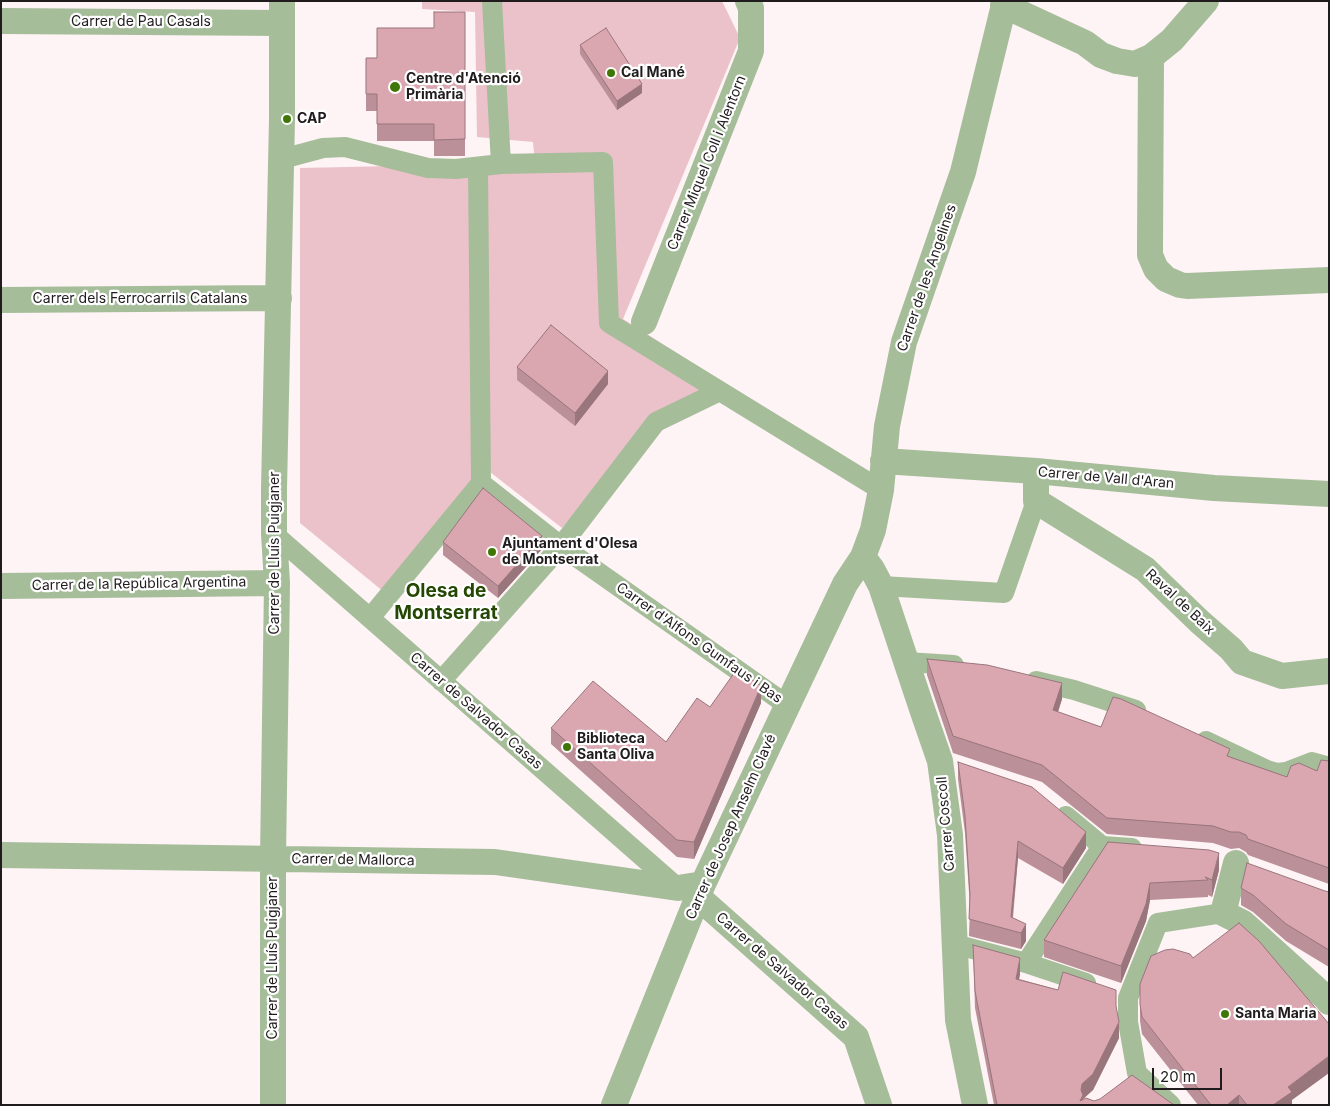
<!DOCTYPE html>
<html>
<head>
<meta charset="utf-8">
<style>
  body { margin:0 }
  #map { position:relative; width:1330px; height:1106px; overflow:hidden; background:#fef3f5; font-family:Inter,sans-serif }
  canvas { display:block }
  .frame { position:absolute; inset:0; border:2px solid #201b1c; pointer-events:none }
  .scale { position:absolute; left:1152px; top:1068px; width:70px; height:22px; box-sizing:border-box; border:2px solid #201b1c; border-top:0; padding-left:6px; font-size:15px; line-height:18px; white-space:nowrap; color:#201b1c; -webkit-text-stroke:4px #fff; paint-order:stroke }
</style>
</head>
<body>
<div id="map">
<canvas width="1330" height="1106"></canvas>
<div class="frame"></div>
<div class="scale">20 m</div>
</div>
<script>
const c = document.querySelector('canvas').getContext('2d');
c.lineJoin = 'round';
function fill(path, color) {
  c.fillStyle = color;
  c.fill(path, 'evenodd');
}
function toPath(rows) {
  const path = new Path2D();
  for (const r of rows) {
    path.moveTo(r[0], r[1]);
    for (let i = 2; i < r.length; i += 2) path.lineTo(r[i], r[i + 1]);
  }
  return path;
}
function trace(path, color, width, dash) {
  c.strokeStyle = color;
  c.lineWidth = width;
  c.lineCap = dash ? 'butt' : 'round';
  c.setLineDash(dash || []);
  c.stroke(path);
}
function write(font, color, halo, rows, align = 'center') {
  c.font = font + ' Inter,sans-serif';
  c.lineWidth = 4.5;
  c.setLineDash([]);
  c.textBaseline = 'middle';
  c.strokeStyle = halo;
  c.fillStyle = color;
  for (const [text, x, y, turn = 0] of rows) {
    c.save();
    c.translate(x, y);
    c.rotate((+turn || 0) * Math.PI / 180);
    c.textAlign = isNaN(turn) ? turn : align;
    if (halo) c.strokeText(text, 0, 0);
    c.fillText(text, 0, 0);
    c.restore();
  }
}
fill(toPath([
  [422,1,722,1,740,38,623,319,723,382,661,416,562,528,490,472,390,597,300,523,300,168,535,163,533,142,477,137,475,12,422,9]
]), '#ebc2ca');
trace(toPath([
  [492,1,501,164],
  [282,159,323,148,345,147,428,168,456,169,501,164,603,162,609,323,881,490],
  [481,483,561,546,787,705],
  [274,534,678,888],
  [881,586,1004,593,1036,501],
  [370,618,481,483,478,167],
  [906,662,954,665],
  [441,681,561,546,656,422,720,391],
  [1036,681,1074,690,1136,710],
  [1206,741,1267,770,1277,773,1286,772,1312,762,1329,767],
  [1066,816,1102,846,1132,848],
  [954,944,1026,963,1086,983],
  [1026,963,1102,846],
  [1137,1073,1128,1022,1128,998,1158,923,1223,913],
  [1137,1073,1171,1105]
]), '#a6bd9a', 20);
trace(toPath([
  [1003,5,1085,43,1101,55,1117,61,1135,64,1151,57,1172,40,1206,1],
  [1,21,281,23],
  [1151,57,1150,246,1150,255,1156,269,1166,279,1180,285,1187,286,1329,280],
  [1,300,279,298],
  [644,322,751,51,751,8,748,1],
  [883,461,1036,471,1214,488,1329,494],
  [1036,471,1036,501,1145,569,1200,622,1231,649,1242,662,1282,676,1329,671],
  [863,557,872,569,881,586,923,712,940,761,950,835,958,1020,975,1105],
  [1,586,277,583],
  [1,855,495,862,678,888,703,884],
  [1236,863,1223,913,1243,923,1326,998,1329,1002],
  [698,897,856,1037,879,1105],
  [273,1105,273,858,277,583,274,534,274,489,282,119,282,1],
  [614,1105,703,884,845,584,863,557,873,530,881,490,887,426,904,342,963,172,1005,1]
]), '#a6bd9a', 26);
fill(toPath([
  [465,12,465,156,434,156,434,141,377,141,377,111,366,111,366,58,377,58],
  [580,45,642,93,617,110,580,54],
  [517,367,608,384,575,426,517,380],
  [443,542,542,549,498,598,443,555],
  [927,659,1062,699,1058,712,1101,727,1230,757,1287,777,1317,771,1329,761,1329,884,1248,855,1246,852,1239,848,1231,849,1213,843,1107,834,1042,782,953,753,927,675],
  [761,703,694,859,677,857,551,744,551,728,666,742,710,707],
  [958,762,1086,848,1063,884,1018,858,1013,918,1026,941,1021,949,969,936,970,907,965,833,958,779],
  [1108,842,1219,870,1212,897,1208,895,1208,897,1150,900,1146,921,1121,983,1044,957,1044,940],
  [1241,888,1329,892,1329,967,1286,941,1253,912,1241,905],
  [973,945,1020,974,1019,979,1116,1006,1119,1038,1093,1090,1083,1099,1094,1101,1174,1105,994,1105,975,1008],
  [1140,984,1292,1100,1292,1105,1198,1105,1142,1034,1140,1021]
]), '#bb9098');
fill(toPath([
  [642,84,642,93,617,110,617,101],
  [608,371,608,384,575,426,575,413],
  [542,536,542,549,498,598,498,586],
  [1062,683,1062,699,1053,727,1053,710],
  [761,686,761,703,694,859,694,842],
  [1086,832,1086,848,1063,884,1063,868],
  [1018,841,1018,858,1011,930,1011,917],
  [1219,853,1219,870,1212,897,1212,880],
  [1150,883,1150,900,1146,921,1121,983,1121,966],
  [1026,924,1026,941,1021,949,1021,933],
  [1020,958,1020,974,1016,995,1016,979],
  [1119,1022,1119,1038,1093,1090,1083,1099,1080,1105,1082,1084],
  [1329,1056,1329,1073,1292,1100,1292,1105,1273,1105,1288,1087],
  [1239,1095,1239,1105,1227,1105]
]), '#99757c');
const building = toPath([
  [434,12,465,12,465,139,434,140,434,124,377,124,377,94,366,94,366,58,377,58,377,28,434,28,434,12],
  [606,28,642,84,617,101,580,45,606,28],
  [551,325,608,371,575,413,517,367,551,325],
  [483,488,542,536,498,586,443,542,483,488],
  [927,659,987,665,1062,683,1053,710,1101,727,1113,697,1121,699,1230,749,1227,756,1287,777,1291,766,1299,763,1317,771,1321,760,1329,761,1329,868,1248,839,1246,835,1239,832,1231,832,1213,826,1107,818,1042,765,953,736,927,659],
  [737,669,761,686,694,842,677,840,551,728,593,681,666,742,697,698,710,707,737,669],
  [958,762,1032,787,1086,832,1063,868,1018,841,1011,917,1026,924,1021,933,969,919,970,895,965,816,958,762],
  [1108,842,1209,850,1219,853,1212,880,1205,877,1208,880,1150,883,1146,904,1121,966,1044,940,1108,842],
  [1247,863,1325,891,1329,892,1329,950,1286,924,1253,895,1241,888,1247,863],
  [1239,923,1259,941,1329,1024,1329,1056,1288,1087,1292,1092,1273,1105,1247,1105,1239,1095,1227,1105,1211,1105,1142,1017,1140,1004,1140,984,1151,956,1165,950,1173,949,1190,954,1193,958,1239,923],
  [973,945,1020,958,1016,979,1058,990,1063,972,1116,990,1116,1006,1119,1022,1093,1074,1082,1084,1081,1090,1083,1095,1080,1101,1086,1098,1094,1101,1100,1099,1132,1075,1174,1105,997,1105,975,991,973,945]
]);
fill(building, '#daa7b1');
trace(building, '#99757c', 1);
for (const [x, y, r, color] of [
  [611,73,5,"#3f7605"],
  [395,87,6,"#3f7605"],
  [287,119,5,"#3f7605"],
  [492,552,5,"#3f7605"],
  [567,747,5,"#3f7605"],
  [1225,1014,5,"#3f7605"]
]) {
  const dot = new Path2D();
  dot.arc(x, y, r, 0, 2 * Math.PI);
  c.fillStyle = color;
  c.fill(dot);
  trace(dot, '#fff', 2);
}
write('14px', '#201b1c', '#fff', [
  ["Carrer de Pau Casals",141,22],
  ["Carrer Miquel Coll i Alentorn",707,163,-68],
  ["Carrer de les Angelines",927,278,-71],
  ["Carrer dels Ferrocarrils Catalans",140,299],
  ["Carrer de Vall d'Aran",1106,478,5],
  ["Carrer de Lluís Puigjaner",275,553,-90],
  ["Carrer de la República Argentina",139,584,-1],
  ["Raval de Baix",1180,602,43],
  ["Carrer d'Alfons Gumfaus i Bas",699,643,35],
  ["Carrer de Salvador Casas",476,711,41],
  ["Carrer Coscoll",946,824,-95],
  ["Carrer de Josep Anselm Clavé",731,827,-66],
  ["Carrer de Mallorca",353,860,1],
  ["Carrer de Lluís Puigjaner",273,958,-90],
  ["Carrer de Salvador Casas",782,971,41]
]);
write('bold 14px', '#201b1c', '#fff', [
  ["Cal Mané",621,73],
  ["Centre d'Atenció",406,79],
  ["Primària",406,95],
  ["CAP",297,119],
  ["Ajuntament d'Olesa",502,544],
  ["de Montserrat",502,560],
  ["Biblioteca",577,739],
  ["Santa Oliva",577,755],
  ["Santa Maria",1235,1014]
], 'left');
write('bold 19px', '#244703', '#fff', [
  ["Olesa de",446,591],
  ["Montserrat",446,613]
]);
</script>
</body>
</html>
